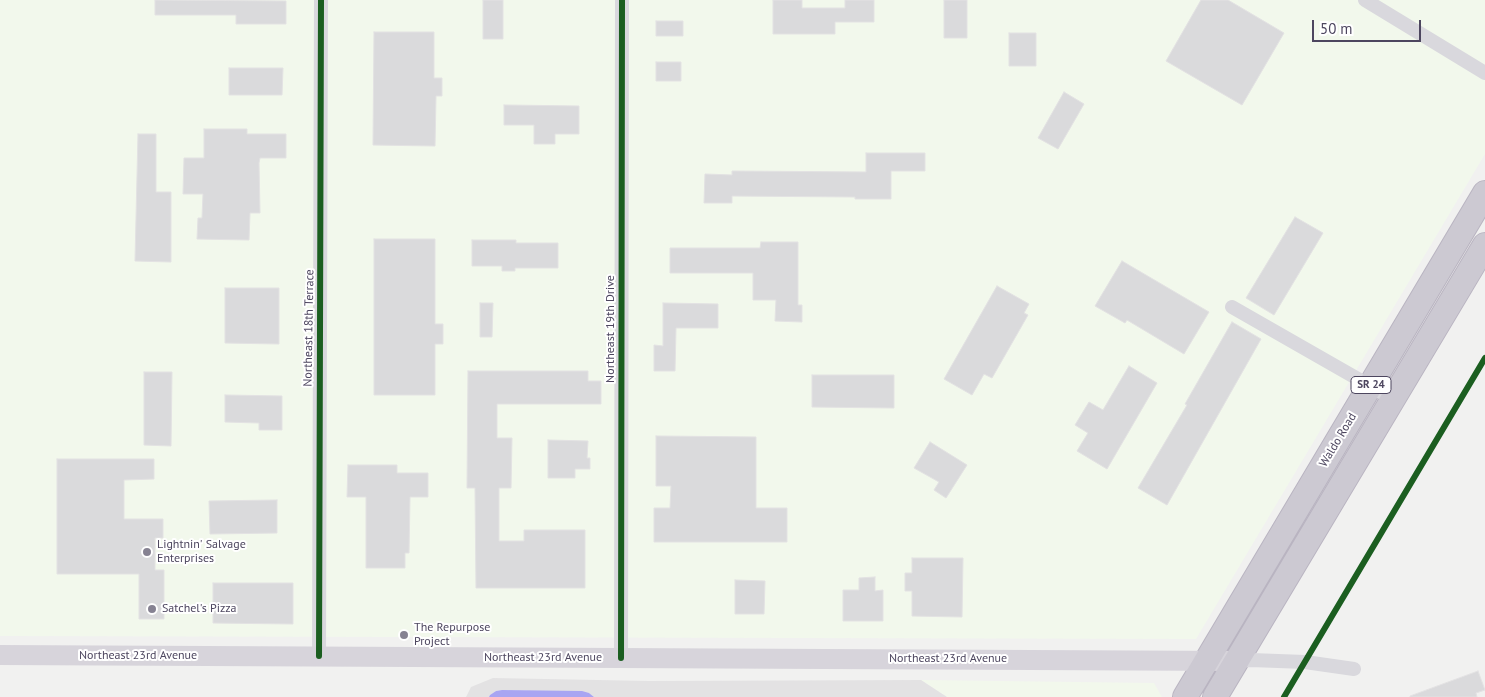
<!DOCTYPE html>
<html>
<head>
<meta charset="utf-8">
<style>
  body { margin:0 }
  #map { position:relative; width:1485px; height:697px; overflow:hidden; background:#f1f1f0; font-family:"PT Sans",sans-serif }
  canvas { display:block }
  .scale { position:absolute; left:1312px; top:20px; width:109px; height:22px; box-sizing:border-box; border:2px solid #4d465f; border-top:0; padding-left:6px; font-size:15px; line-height:18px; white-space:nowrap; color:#4d465f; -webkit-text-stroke:4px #fff; paint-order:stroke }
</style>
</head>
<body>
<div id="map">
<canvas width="1485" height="697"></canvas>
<div class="scale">50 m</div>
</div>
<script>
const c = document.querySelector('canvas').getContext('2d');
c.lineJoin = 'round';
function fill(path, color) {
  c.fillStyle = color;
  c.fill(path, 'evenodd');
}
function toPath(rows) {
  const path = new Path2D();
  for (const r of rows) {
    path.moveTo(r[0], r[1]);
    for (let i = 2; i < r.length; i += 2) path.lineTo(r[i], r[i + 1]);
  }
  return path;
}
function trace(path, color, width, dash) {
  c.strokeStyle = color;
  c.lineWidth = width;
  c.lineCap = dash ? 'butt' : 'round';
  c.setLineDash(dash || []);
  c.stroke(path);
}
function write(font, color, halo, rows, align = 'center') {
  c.font = font + ' "PT Sans",sans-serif';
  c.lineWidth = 4;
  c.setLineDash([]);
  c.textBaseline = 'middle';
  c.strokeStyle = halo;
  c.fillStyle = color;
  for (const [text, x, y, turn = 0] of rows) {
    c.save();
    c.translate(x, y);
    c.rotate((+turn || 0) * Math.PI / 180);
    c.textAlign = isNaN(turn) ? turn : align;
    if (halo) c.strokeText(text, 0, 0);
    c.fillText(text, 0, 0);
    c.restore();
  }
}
fill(toPath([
  [0,0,1485,0,1485,154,1196,639,0,636],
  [921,680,1154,683,1162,697,947,697]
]), '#f2f8ec');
fill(toPath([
  [493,678,649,681,921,680,947,697,594,697,589,693,502,690,496,691,490,695,489,697,466,697,471,687]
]), '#e3e2e3');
fill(toPath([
  [502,690,582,691,589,693,594,697,489,697,490,695,496,691]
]), '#a8a5f2');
const building = toPath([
  [155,0,286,1,286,24,236,24,236,15,155,15,155,0],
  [483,0,503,0,503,39,483,39,483,0],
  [773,0,802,0,802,8,845,8,845,0,874,0,874,22,835,22,835,34,773,34,773,0],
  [944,0,967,0,967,38,944,38,944,0],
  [1201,0,1228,0,1284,33,1242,105,1166,61,1201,0],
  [656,21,683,21,683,36,656,36,656,21],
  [374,32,434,32,434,78,442,78,442,96,436,96,435,146,373,145,374,32],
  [1009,33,1036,33,1036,66,1009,66,1009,33],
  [656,62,681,62,681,81,656,81,656,62],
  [229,68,283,68,282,95,229,95,229,68],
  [1064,92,1084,104,1058,149,1038,138,1064,92],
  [504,105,579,106,579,134,555,134,555,144,534,144,534,125,504,125,504,105],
  [204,129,247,129,247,134,286,134,286,158,260,158,259,163,260,213,250,213,249,240,197,239,198,218,202,218,203,194,183,194,184,158,204,158,204,129],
  [138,134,156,134,156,192,171,192,171,262,135,261,138,134],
  [866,153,925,153,925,171,891,171,891,199,855,199,855,197,732,196,732,203,704,203,705,174,732,175,732,171,866,172,866,153],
  [1295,217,1323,233,1274,315,1246,298,1295,217],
  [374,239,435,239,435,324,443,324,443,344,435,344,435,395,374,395,374,239],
  [472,240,516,240,516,243,558,243,558,268,515,268,515,271,502,271,502,266,472,266,472,240],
  [761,242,798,242,798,305,802,305,802,322,775,321,776,300,753,300,753,273,670,273,670,248,760,248,761,242],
  [1122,261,1209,312,1184,354,1127,320,1125,323,1095,306,1122,261],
  [997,286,1029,304,1024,313,1028,315,992,378,984,374,972,395,944,379,997,286],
  [225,288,279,288,279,344,225,343,225,288],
  [480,303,493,303,492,337,480,337,480,303],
  [663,303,718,304,718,328,676,328,675,371,654,371,654,345,663,346,663,303],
  [1232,322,1261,339,1167,505,1138,488,1187,405,1185,404,1232,322],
  [1129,366,1157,383,1107,469,1077,451,1088,433,1075,425,1089,402,1103,410,1129,366],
  [468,371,588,371,588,381,601,381,601,404,497,404,497,438,512,438,511,488,499,488,499,541,524,541,524,530,585,530,585,588,476,588,475,488,467,488,468,371],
  [144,372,172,372,171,446,144,445,144,372],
  [812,375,894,375,894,408,812,407,812,375],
  [225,395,282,396,282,430,259,430,259,423,225,422,225,395],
  [656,436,756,437,756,508,787,508,787,542,654,542,654,508,670,508,671,486,656,486,656,436],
  [548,440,588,441,587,458,590,458,590,469,575,469,575,478,548,478,548,440],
  [930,442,967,465,946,498,934,490,939,482,914,468,930,442],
  [57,459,154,459,154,479,124,480,124,519,163,519,163,538,155,538,155,570,164,570,164,619,139,619,139,574,57,574,57,459],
  [348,465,397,465,397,473,428,473,428,497,410,497,409,553,405,553,405,568,366,568,366,497,347,497,348,465],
  [277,500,277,533,210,534,209,501,277,500],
  [912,558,963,558,962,617,912,616,912,591,905,591,905,573,912,573,912,558],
  [875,577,875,591,883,590,883,621,843,621,843,590,859,590,859,578,875,577],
  [735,580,765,581,764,614,735,614,735,580],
  [213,583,293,583,293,624,213,623,213,583],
  [1478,671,1485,690,1476,693,1477,697,1410,697,1410,696,1478,671]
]);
fill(building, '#dadadc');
trace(building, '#e3e2e3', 1);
const trunk = toPath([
  [1185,697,1485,193],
  [1215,697,1485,245]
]);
trace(trunk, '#b9b4c1', 26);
trace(toPath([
  [1365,0,1485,73],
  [1232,307,1393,399],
  [319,656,321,0],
  [621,658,622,0],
  [1237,661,1251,660,1305,662,1354,669]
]), '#d9d8dd', 14);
trace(toPath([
  [0,655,1237,661]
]), '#d7d4db', 20);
trace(trunk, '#ccc9d2', 24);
trace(toPath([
  [319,656,321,0],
  [621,658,622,0],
  [1284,697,1485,358]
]), '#1b5e20', 6);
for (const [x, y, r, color] of [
  [147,552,5,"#868292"],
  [152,609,5,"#868292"],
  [404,635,5,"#868292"]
]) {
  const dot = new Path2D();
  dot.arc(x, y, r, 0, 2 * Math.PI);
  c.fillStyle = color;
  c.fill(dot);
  trace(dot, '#fff', 2);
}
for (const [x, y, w] of [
  [1371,385,40]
]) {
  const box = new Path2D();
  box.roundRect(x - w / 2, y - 8.5, w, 17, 4);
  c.fillStyle = '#fff';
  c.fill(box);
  trace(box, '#4d465f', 1);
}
write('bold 11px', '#4d465f', null, [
  ["SR 24",1371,385]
]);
write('12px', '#4d465f', '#fff', [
  ["Northeast 18th Terrace",309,328,-89],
  ["Northeast 19th Drive",611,329,-90],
  ["Waldo Road",1338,440,-59],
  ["Northeast 23rd Avenue",138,656],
  ["Northeast 23rd Avenue",543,658],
  ["Northeast 23rd Avenue",948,659]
]);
write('12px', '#4d465f', '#fff', [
  ["Lightnin' Salvage",157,545],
  ["Enterprises",157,559],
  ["Satchel's Pizza",162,609],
  ["The Repurpose",414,628],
  ["Project",414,642]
], 'left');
</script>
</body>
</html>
